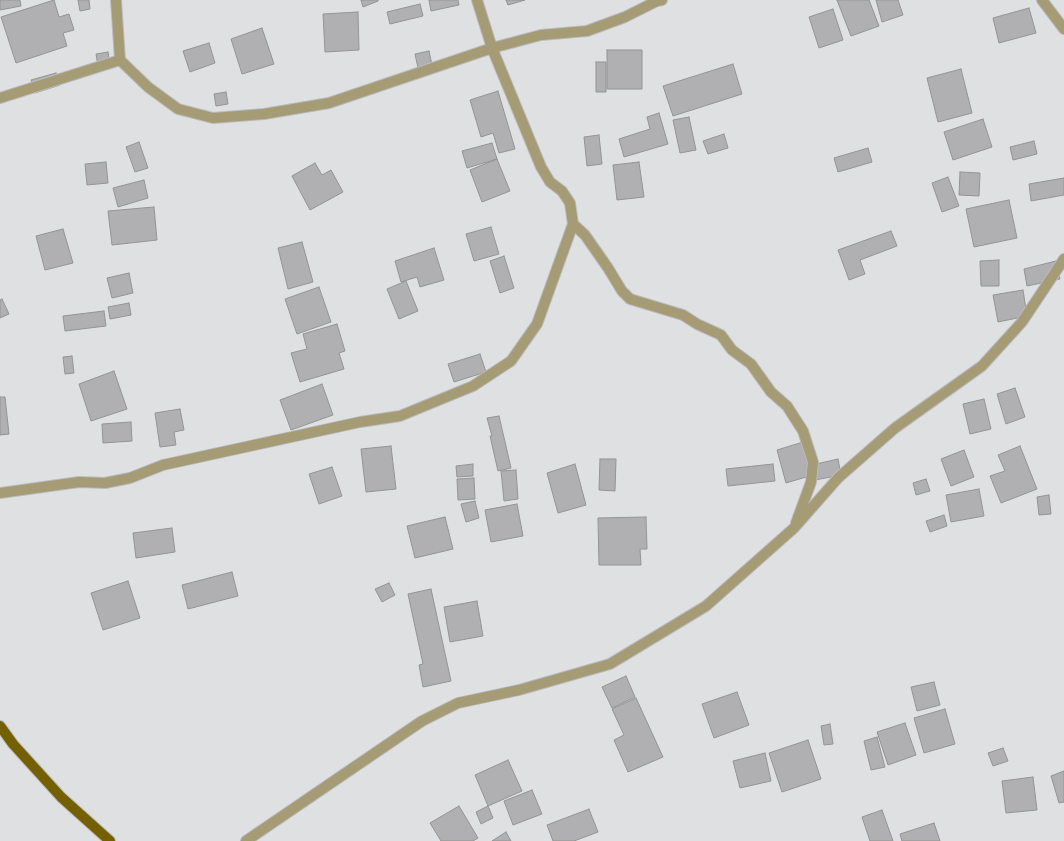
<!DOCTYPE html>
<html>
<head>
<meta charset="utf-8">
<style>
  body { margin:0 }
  canvas { display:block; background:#dfe0e2 }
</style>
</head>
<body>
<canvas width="1064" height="841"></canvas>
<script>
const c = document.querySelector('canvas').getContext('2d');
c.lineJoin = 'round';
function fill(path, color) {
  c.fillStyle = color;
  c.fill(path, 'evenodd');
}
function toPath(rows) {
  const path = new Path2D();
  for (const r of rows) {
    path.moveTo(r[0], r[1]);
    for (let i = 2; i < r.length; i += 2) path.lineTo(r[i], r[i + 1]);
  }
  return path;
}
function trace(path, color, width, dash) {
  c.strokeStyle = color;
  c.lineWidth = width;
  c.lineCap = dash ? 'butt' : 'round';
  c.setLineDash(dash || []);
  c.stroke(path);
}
const building = toPath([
  [0,0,20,0,21,6,0,10,0,0],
  [54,0,59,17,69,14,74,30,63,33,67,46,16,63,1,17,54,0],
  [78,0,89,0,90,9,80,11,78,0],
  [361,0,378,0,378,1,363,7,361,0],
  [429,0,458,0,459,5,431,11,429,0],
  [506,0,525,0,508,5,506,0],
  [837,0,869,0,879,26,851,36,837,0],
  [876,0,898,0,903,15,882,22,876,0],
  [420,4,423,16,390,24,387,12,420,4],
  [1029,8,1036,33,999,43,993,18,1029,8],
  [833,9,843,40,819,48,809,17,833,9],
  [358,12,359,50,325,52,323,14,358,12],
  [262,28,274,64,242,74,231,39,262,28],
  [209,43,215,63,190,72,183,51,209,43],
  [607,50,642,50,642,89,607,89,607,50],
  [429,51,432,65,418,68,415,54,429,51],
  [108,52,110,65,98,66,96,54,108,52],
  [596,62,606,62,606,92,596,92,596,62],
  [733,64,742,94,673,116,663,86,733,64],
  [961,69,972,113,938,122,927,78,961,69],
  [56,73,60,85,35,93,31,80,56,73],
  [498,91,515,149,499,153,493,133,481,137,470,100,498,91],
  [226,92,228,104,216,106,214,94,226,92],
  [659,113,668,144,624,157,619,139,650,129,647,117,659,113],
  [689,117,696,150,680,153,673,120,689,117],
  [983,119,992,147,953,160,944,132,983,119],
  [724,134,728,148,708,154,703,141,724,134],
  [599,135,602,164,587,166,584,137,599,135],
  [1034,141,1037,154,1013,160,1010,147,1034,141],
  [139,142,148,168,135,172,126,147,139,142],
  [492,143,497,159,467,168,462,151,492,143],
  [868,148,872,162,838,172,834,158,868,148],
  [497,159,510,191,482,202,470,170,497,159],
  [106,162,108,183,87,185,85,164,106,162],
  [639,162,644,197,617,200,613,165,639,162],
  [315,163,322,175,331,170,343,192,310,210,292,176,315,163],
  [960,172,980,173,979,196,959,195,960,172],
  [948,177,959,206,942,212,932,183,948,177],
  [1064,178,1064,195,1031,201,1029,184,1064,178],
  [144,180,148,198,118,207,113,188,144,180],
  [1009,200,1017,238,974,247,966,209,1009,200],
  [154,207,157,240,112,245,108,211,154,207],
  [491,227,499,254,474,261,466,234,491,227],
  [63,229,73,263,45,270,36,236,63,229],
  [891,231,897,246,860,260,865,274,849,280,838,250,891,231],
  [302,242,313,282,288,289,278,248,302,242],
  [434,248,444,280,420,287,417,277,401,282,395,261,434,248],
  [504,256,514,288,500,293,490,261,504,256],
  [999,260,999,286,981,286,980,261,999,260],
  [1056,261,1060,279,1027,286,1024,269,1056,261],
  [129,273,133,293,112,298,107,278,129,273],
  [406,281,418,311,399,319,387,289,406,281],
  [319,287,331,322,297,334,285,299,319,287],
  [1023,290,1027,316,998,322,993,295,1023,290],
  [2,299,9,314,0,318,0,300,2,299],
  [129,303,131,315,110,319,108,307,129,303],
  [104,311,106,326,65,331,63,316,104,311],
  [337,324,345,351,339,353,344,369,300,382,291,353,307,349,303,334,337,324],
  [480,354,486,372,454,382,448,364,480,354],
  [72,356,74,373,65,374,63,357,72,356],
  [114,371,127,409,91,421,79,384,114,371],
  [322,384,333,415,291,430,280,400,322,384],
  [1015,388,1025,417,1006,424,997,394,1015,388],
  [0,397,5,397,9,434,0,435,0,397],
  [984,399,991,429,970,434,963,404,984,399],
  [180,409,184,430,174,432,176,445,160,447,155,413,180,409],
  [499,416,511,468,498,471,490,436,492,436,487,418,499,416],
  [131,422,132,441,103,443,102,424,131,422],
  [803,442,813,475,786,483,777,450,803,442],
  [391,446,396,489,366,492,361,449,391,446],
  [1020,446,1037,489,1001,503,990,476,1005,471,998,455,1020,446],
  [964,450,974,477,951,486,941,459,964,450],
  [600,459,616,459,615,491,599,490,600,459],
  [838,459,841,475,815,480,812,465,838,459],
  [473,464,473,476,457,477,456,466,473,464],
  [575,464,586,505,558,513,547,473,575,464],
  [773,464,775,481,728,486,726,469,773,464],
  [332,467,342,496,319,504,309,474,332,467],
  [516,470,518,499,504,501,501,471,516,470],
  [474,478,475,499,458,500,457,479,474,478],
  [926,479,930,491,916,495,913,483,926,479],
  [979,489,984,516,951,522,946,495,979,489],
  [1049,495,1051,514,1039,515,1037,497,1049,495],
  [475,501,479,518,466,522,461,504,475,501],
  [517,504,523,536,491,542,485,510,517,504],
  [944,515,947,526,930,532,926,521,944,515],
  [445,517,453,549,415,558,407,526,445,517],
  [646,517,647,549,640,549,641,565,599,565,598,518,646,517],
  [172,528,175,552,136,558,133,533,172,528],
  [232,572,238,596,188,609,182,585,232,572],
  [128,581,140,618,103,630,91,593,128,581],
  [389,583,395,595,382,602,375,589,389,583],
  [431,589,451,681,423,687,419,665,423,664,408,594,431,589],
  [477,601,483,636,450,642,444,607,477,601],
  [626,676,635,697,612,708,602,687,626,676],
  [934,682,940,705,917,711,911,687,934,682],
  [737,692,749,725,714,738,702,704,737,692],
  [636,698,663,757,628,772,614,740,624,735,612,709,636,698],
  [945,709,955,744,924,753,914,718,945,709],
  [905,723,916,755,888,765,877,732,905,723],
  [830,724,833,744,824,745,821,726,830,724],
  [877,737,885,767,871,770,864,741,877,737],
  [808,740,821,779,782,792,769,753,808,740],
  [1003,748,1008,761,993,766,988,753,1003,748],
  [765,753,771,781,740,788,733,761,765,753],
  [508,760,522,791,488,806,475,775,508,760],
  [1064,771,1064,802,1059,803,1051,776,1064,771],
  [1033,777,1037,810,1006,813,1002,781,1033,777],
  [532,790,542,814,513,825,504,801,532,790],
  [459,806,478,838,473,841,441,841,430,823,459,806],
  [488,806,493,818,481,824,476,812,488,806],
  [589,809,598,832,574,841,553,841,547,825,589,809],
  [882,810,893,841,870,841,862,817,882,810],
  [934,823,940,841,902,841,900,834,934,823],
  [506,832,511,841,492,841,506,832]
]);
fill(building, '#b0b0b2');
trace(building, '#949495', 1);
const minor = toPath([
  [116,0,120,60,148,87,178,109,213,118,264,114,329,103,492,48,541,35,587,31,625,17,657,1,662,0],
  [1042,0,1064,29],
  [0,98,120,60],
  [573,224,585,235,608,268,622,291,630,299,683,315,697,324,721,335,732,350,751,364,771,392,787,406,803,431,813,462,811,482,796,523],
  [0,493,79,482,105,483,130,478,163,465,360,422,400,416,473,386,511,361,537,324,573,224,570,203,562,191,550,182,541,167,492,48,477,0],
  [246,841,422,721,458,703,519,690,610,664,706,606,794,528,838,478,895,428,982,366,1022,322,1064,259]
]);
const major = toPath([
  [0,726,13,744,61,797,110,841]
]);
trace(minor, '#babbbd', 12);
trace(major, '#babbbd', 12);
trace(minor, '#a59b75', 10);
trace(major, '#746001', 10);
</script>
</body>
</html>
